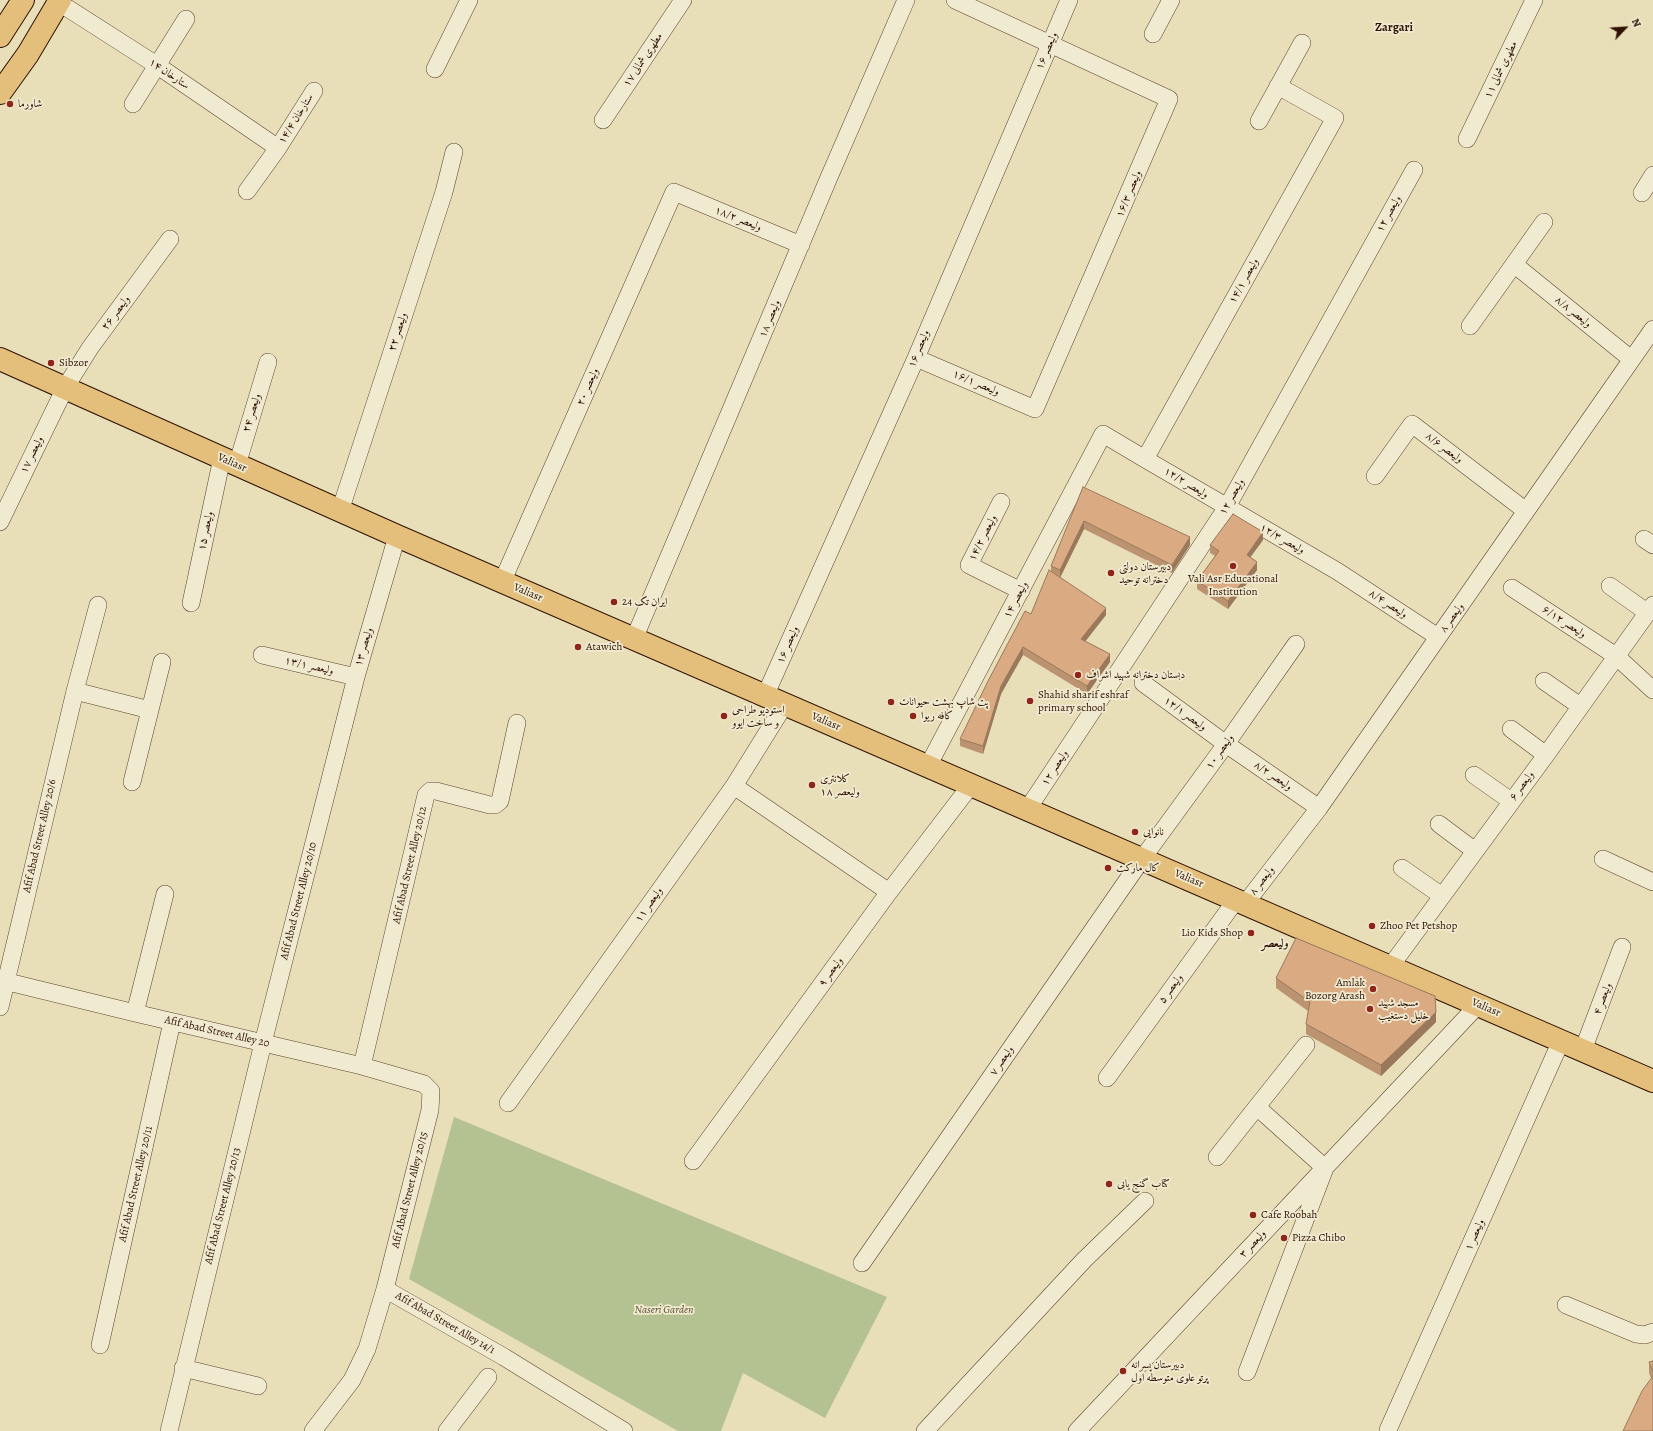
<!DOCTYPE html>
<html>
<head>
<meta charset="utf-8">
<style>
  body { margin:0 }
  #map { position:relative; width:1653px; height:1431px; overflow:hidden; background:#e8deb8; font-family:Alegreya,serif }
  canvas { display:block }
  .north { position:absolute; left:1605px; top:8px; width:40px; height:40px; -webkit-text-stroke:3px #f0ead1; paint-order:stroke; rotate:65deg; font-size:11px; font-weight:700; line-height:16px; text-align:center; color:#2e1100 }
  .north::after { content:''; display:block; margin:auto; width:14px; height:18px; background:#2e1100; clip-path:polygon(50% 0,100% 100%,50% 72%,0 100%) }
</style>
</head>
<body>
<div id="map">
<canvas width="1653" height="1431"></canvas>
<div class="north">N</div>
</div>
<script>
const c = document.querySelector('canvas').getContext('2d');
c.lineJoin = 'round';
function fill(path, color) {
  c.fillStyle = color;
  c.fill(path, 'evenodd');
}
function toPath(rows) {
  const path = new Path2D();
  for (const r of rows) {
    path.moveTo(r[0], r[1]);
    for (let i = 2; i < r.length; i += 2) path.lineTo(r[i], r[i + 1]);
  }
  return path;
}
function trace(path, color, width, dash) {
  c.strokeStyle = color;
  c.lineWidth = width;
  c.lineCap = dash ? 'butt' : 'round';
  c.setLineDash(dash || []);
  c.stroke(path);
}
function write(font, color, halo, rows, align = 'center') {
  c.font = font + ' Alegreya,Amiri,serif';
  c.lineWidth = 3.5;
  c.setLineDash([]);
  c.textBaseline = 'middle';
  c.strokeStyle = halo;
  c.fillStyle = color;
  for (const [text, x, y, turn = 0] of rows) {
    c.save();
    c.translate(x, y);
    c.rotate((+turn || 0) * Math.PI / 180);
    c.textAlign = isNaN(turn) ? turn : align;
    if (halo) c.strokeText(text, 0, 0);
    c.fillText(text, 0, 0);
    c.restore();
  }
}
fill(toPath([
  [454,1117,887,1297,825,1418,743,1373,721,1431,678,1431,409,1279]
]), '#b4c190');
const minor = toPath([
  [58,2,158,66,278,148],
  [1153,34,1171,0],
  [435,69,469,0],
  [133,104,186,19],
  [603,120,683,0],
  [1259,121,1302,43],
  [1467,139,1534,0],
  [247,191,278,148,314,91],
  [1642,193,1653,175],
  [1515,265,1631,359],
  [1470,326,1544,222],
  [916,358,1035,409,1169,99,955,0],
  [1145,459,1337,571,1438,637],
  [237,465,268,362],
  [1375,476,1412,424,1526,511],
  [1001,502,969,565,1021,591],
  [340,511,444,192,454,152],
  [0,522,65,388,90,348,170,239],
  [1644,539,1653,545],
  [502,582,674,192,801,245],
  [1610,586,1648,613],
  [1512,588,1616,656,1653,690],
  [191,603,222,458],
  [634,639,830,175,906,0],
  [262,655,356,677],
  [1544,681,1580,706],
  [1143,683,1226,744,1319,808],
  [75,691,150,710],
  [765,696,916,358,1069,0],
  [1511,729,1546,755],
  [928,766,1103,434,1145,459,1335,118,1278,86],
  [1474,775,1511,801],
  [132,782,162,662],
  [734,786,889,892],
  [1027,810,1227,507,1414,170],
  [1439,824,1475,851],
  [1603,859,1653,882],
  [1402,868,1442,896],
  [1245,904,1319,808,1653,329],
  [1390,967,1546,755,1653,605],
  [0,980,135,1013,362,1066,424,1084,431,1091,430,1110,385,1289,367,1349,352,1380,313,1431],
  [0,1007,75,691,98,605],
  [135,1013,165,894],
  [1583,1050,1622,947],
  [362,1066,426,795,430,791,436,791,490,805,495,805,500,801,517,723],
  [1107,1078,1236,900],
  [508,1103,734,786,785,704],
  [1217,1157,1306,1045],
  [693,1161,889,892,971,785],
  [862,1263,1142,859,1226,744,1296,644],
  [385,1289,504,1357,624,1431],
  [1566,1305,1636,1334,1645,1335,1653,1332],
  [100,1345,172,1022],
  [183,1368,258,1386],
  [1247,1372,1325,1168,1257,1107],
  [1388,1430,1561,1041],
  [169,1431,263,1043,356,677,397,536],
  [447,1431,488,1377],
  [925,1431,1084,1260,1145,1201],
  [1077,1431,1478,1005]
]);
const major = toPath([
  [0,36,23,0],
  [0,93,28,54,60,0],
  [0,359,397,536,1653,1081]
]);
trace(minor, '#5c442e', 18);
trace(major, '#2e1100', 24);
trace(minor, '#f0ead1', 17);
trace(major, '#e4bf7c', 22);
fill(toPath([
  [1083,487,1190,545,1172,573,1084,529,1060,577,1106,615,1085,641,1110,662,1087,694,1023,655,1001,694,983,754,960,746,960,739,1031,614,1051,571,1051,566],
  [1263,540,1250,557,1257,570,1228,609,1197,589,1197,581,1215,556,1210,553,1210,545],
  [1276,978,1436,1022,1381,1076,1306,1034,1306,1024,1308,1011,1276,988],
  [1653,1361,1653,1431,1651,1378,1649,1373,1649,1362]
]), '#bb9371');
fill(toPath([
  [1084,521,1084,529,1060,578,1060,570],
  [1263,532,1263,540,1247,562,1247,555],
  [1190,537,1190,545,1172,573,1172,565],
  [1257,562,1257,570,1228,609,1228,601],
  [1106,608,1106,615,1081,647,1081,639],
  [1023,647,1023,655,1001,694,983,754,983,746,1001,686],
  [1110,654,1110,662,1087,694,1087,686],
  [1436,1012,1436,1022,1381,1076,1381,1065]
]), '#99785c');
const building = toPath([
  [1083,487,1190,537,1172,565,1084,521,1060,570,1051,566,1083,487],
  [1233,514,1263,532,1247,555,1257,562,1228,601,1197,581,1219,551,1210,545,1233,514],
  [1049,570,1106,608,1081,639,1110,654,1087,686,1023,647,1001,686,983,746,960,739,988,681,1025,611,1031,614,1049,570],
  [1296,938,1435,996,1436,1012,1381,1065,1306,1024,1310,1002,1276,978,1296,938],
  [1653,1361,1653,1372,1649,1362,1653,1361],
  [1653,1376,1653,1431,1623,1431,1642,1391,1653,1376]
]);
fill(building, '#daab83');
trace(building, '#99785c', 1);
for (const [x, y, r, color] of [
  [10,104,4,"#8f2418"],
  [51,363,4,"#8f2418"],
  [1233,566,4,"#8f2418"],
  [1111,573,4,"#8f2418"],
  [614,602,4,"#8f2418"],
  [578,647,4,"#8f2418"],
  [1078,675,4,"#8f2418"],
  [1030,701,4,"#8f2418"],
  [891,702,4,"#8f2418"],
  [724,716,4,"#8f2418"],
  [913,716,4,"#8f2418"],
  [812,785,4,"#8f2418"],
  [1135,832,4,"#8f2418"],
  [1108,868,4,"#8f2418"],
  [1372,926,4,"#8f2418"],
  [1251,933,4,"#8f2418"],
  [1373,989,4,"#8f2418"],
  [1370,1009,4,"#8f2418"],
  [1109,1184,4,"#8f2418"],
  [1253,1215,4,"#8f2418"],
  [1284,1238,4,"#8f2418"],
  [1123,1371,4,"#8f2418"]
]) {
  const dot = new Path2D();
  dot.arc(x, y, r, 0, 2 * Math.PI);
  c.fillStyle = color;
  c.fill(dot);
  trace(dot, '#f0ead1', 1.5);
}
write('11px', '#2e1100', '#f0ead1', [
  ["۱۶ ولیعصر",1047,51,-66],
  ["۱۷ مطهری شمالی",643,60,-56],
  ["۱۱ مطهری شمالی",1501,70,-64],
  ["۱۴ ستارخان",169,74,34],
  ["۱۴/۴ ستارخان",296,119,-58],
  ["۱۶/۳ ولیعصر",1129,194,-67],
  ["۱۲ ولیعصر",1389,214,-61],
  ["۱۸/۲ ولیعصر",738,219,22],
  ["۱۴/۱ ولیعصر",1244,281,-61],
  ["۸/۸ ولیعصر",1573,312,39],
  ["۲۶ ولیعصر",116,313,-53],
  ["۱۸ ولیعصر",770,319,-67],
  ["۲۲ ولیعصر",398,332,-72],
  ["۱۶ ولیعصر",919,349,-67],
  ["۱۶/۱ ولیعصر",976,383,23],
  ["۲۰ ولیعصر",588,387,-66],
  ["۲۴ ولیعصر",252,413,-73],
  ["۸/۶ ولیعصر",1444,448,37],
  ["۱۷ ولیعصر",32,455,-64],
  ["Valiasr",232,463,24],
  ["۱۲/۲ ولیعصر",1186,483,31],
  ["۱۲ ولیعصر",1232,497,-60],
  ["۱۵ ولیعصر",206,531,-78],
  ["۱۴/۲ ولیعصر",983,538,-63],
  ["۱۲/۳ ولیعصر",1282,539,30],
  ["Valiasr",528,593,23],
  ["۱۴ ولیعصر",1016,600,-62],
  ["۸/۴ ولیعصر",1388,604,33],
  ["۸ ولیعصر",1452,618,-54],
  ["۶/۱۲ ولیعصر",1564,622,33],
  ["۱۶ ولیعصر",788,645,-66],
  ["۱۳ ولیعصر",364,647,-73],
  ["۱۳/۱ ولیعصر",309,666,13],
  ["۱۲/۱ ولیعصر",1185,714,36],
  ["Valiasr",826,722,23],
  ["۱۰ ولیعصر",1220,752,-54],
  ["۱۲ ولیعصر",1055,768,-57],
  ["۸/۲ ولیعصر",1273,776,34],
  ["۶ ولیعصر",1522,786,-53],
  ["Afif Abad Street Alley 20/6",40,836,-77],
  ["Afif Abad Street Alley 20/12",410,865,-77],
  ["Valiasr",1189,879,23],
  ["۸ ولیعصر",1262,881,-52],
  ["Afif Abad Street Alley 20/10",299,901,-76],
  ["۱۱ ولیعصر",649,905,-55],
  ["۹ ولیعصر",831,972,-54],
  ["۵ ولیعصر",1171,989,-54],
  ["۴ ولیعصر",1603,999,-69],
  ["Valiasr",1486,1008,23],
  ["Afif Abad Street Alley 20",217,1032,13],
  ["۷ ولیعصر",1002,1061,-55],
  ["Afif Abad Street Alley 20/11",136,1184,-77],
  ["Afif Abad Street Alley 20/15",410,1190,-76],
  ["Afif Abad Street Alley 20/13",223,1206,-76],
  ["۱ ولیعصر",1475,1235,-66],
  ["۳ ولیعصر",1253,1244,-47],
  ["Afif Abad Street Alley 14/1",445,1323,30]
]);
write('11px', '#2e1100', '#f0ead1', [
  ["شاورما",18,104],
  ["Sibzor",59,363],
  ["دبیرستان دولتی",1119,567],
  ["دخترانه توحید",1119,580],
  ["Vali Asr Educational",1233,579,"center"],
  ["Institution",1233,592,"center"],
  ["ایران تک 24",622,602],
  ["Atawich",586,647],
  ["دبستان دخترانه شهید اشراف",1086,675],
  ["Shahid sharif eshraf",1038,695],
  ["primary school",1038,708],
  ["پت شاپ بهشت حیوانات",899,702],
  ["استودیو طراحی",732,710],
  ["و ساخت ایوو",732,723],
  ["کافه ریوا",921,716],
  ["کلانتری",820,779],
  ["۱۸ ولیعصر",820,792],
  ["نانوایی",1143,832],
  ["کال مارکت",1116,868],
  ["Zhoo Pet Petshop",1380,926],
  ["Lio Kids Shop",1243,933,"right"],
  ["Amlak",1365,983,"right"],
  ["Bozorg Arash",1365,996,"right"],
  ["مسجد شهید",1378,1003],
  ["خلیل دستغیب",1378,1016],
  ["کتاب گنج یابی",1117,1184],
  ["Cafe Roobah",1261,1215],
  ["Pizza Chibo",1292,1238],
  ["دبیرستان پسرانه",1131,1365],
  ["پرتو علوی متوسطه اول",1131,1378]
], 'left');
write('italic 11px', '#5d4f32', '#f0ead1', [
  ["Naseri Garden",664,1310]
]);
write('bold 12px', '#2e1100', '#f0ead1', [
  ["Zargari",1394,28],
  ["ولیعصر",1275,944]
]);
</script>
</body>
</html>
